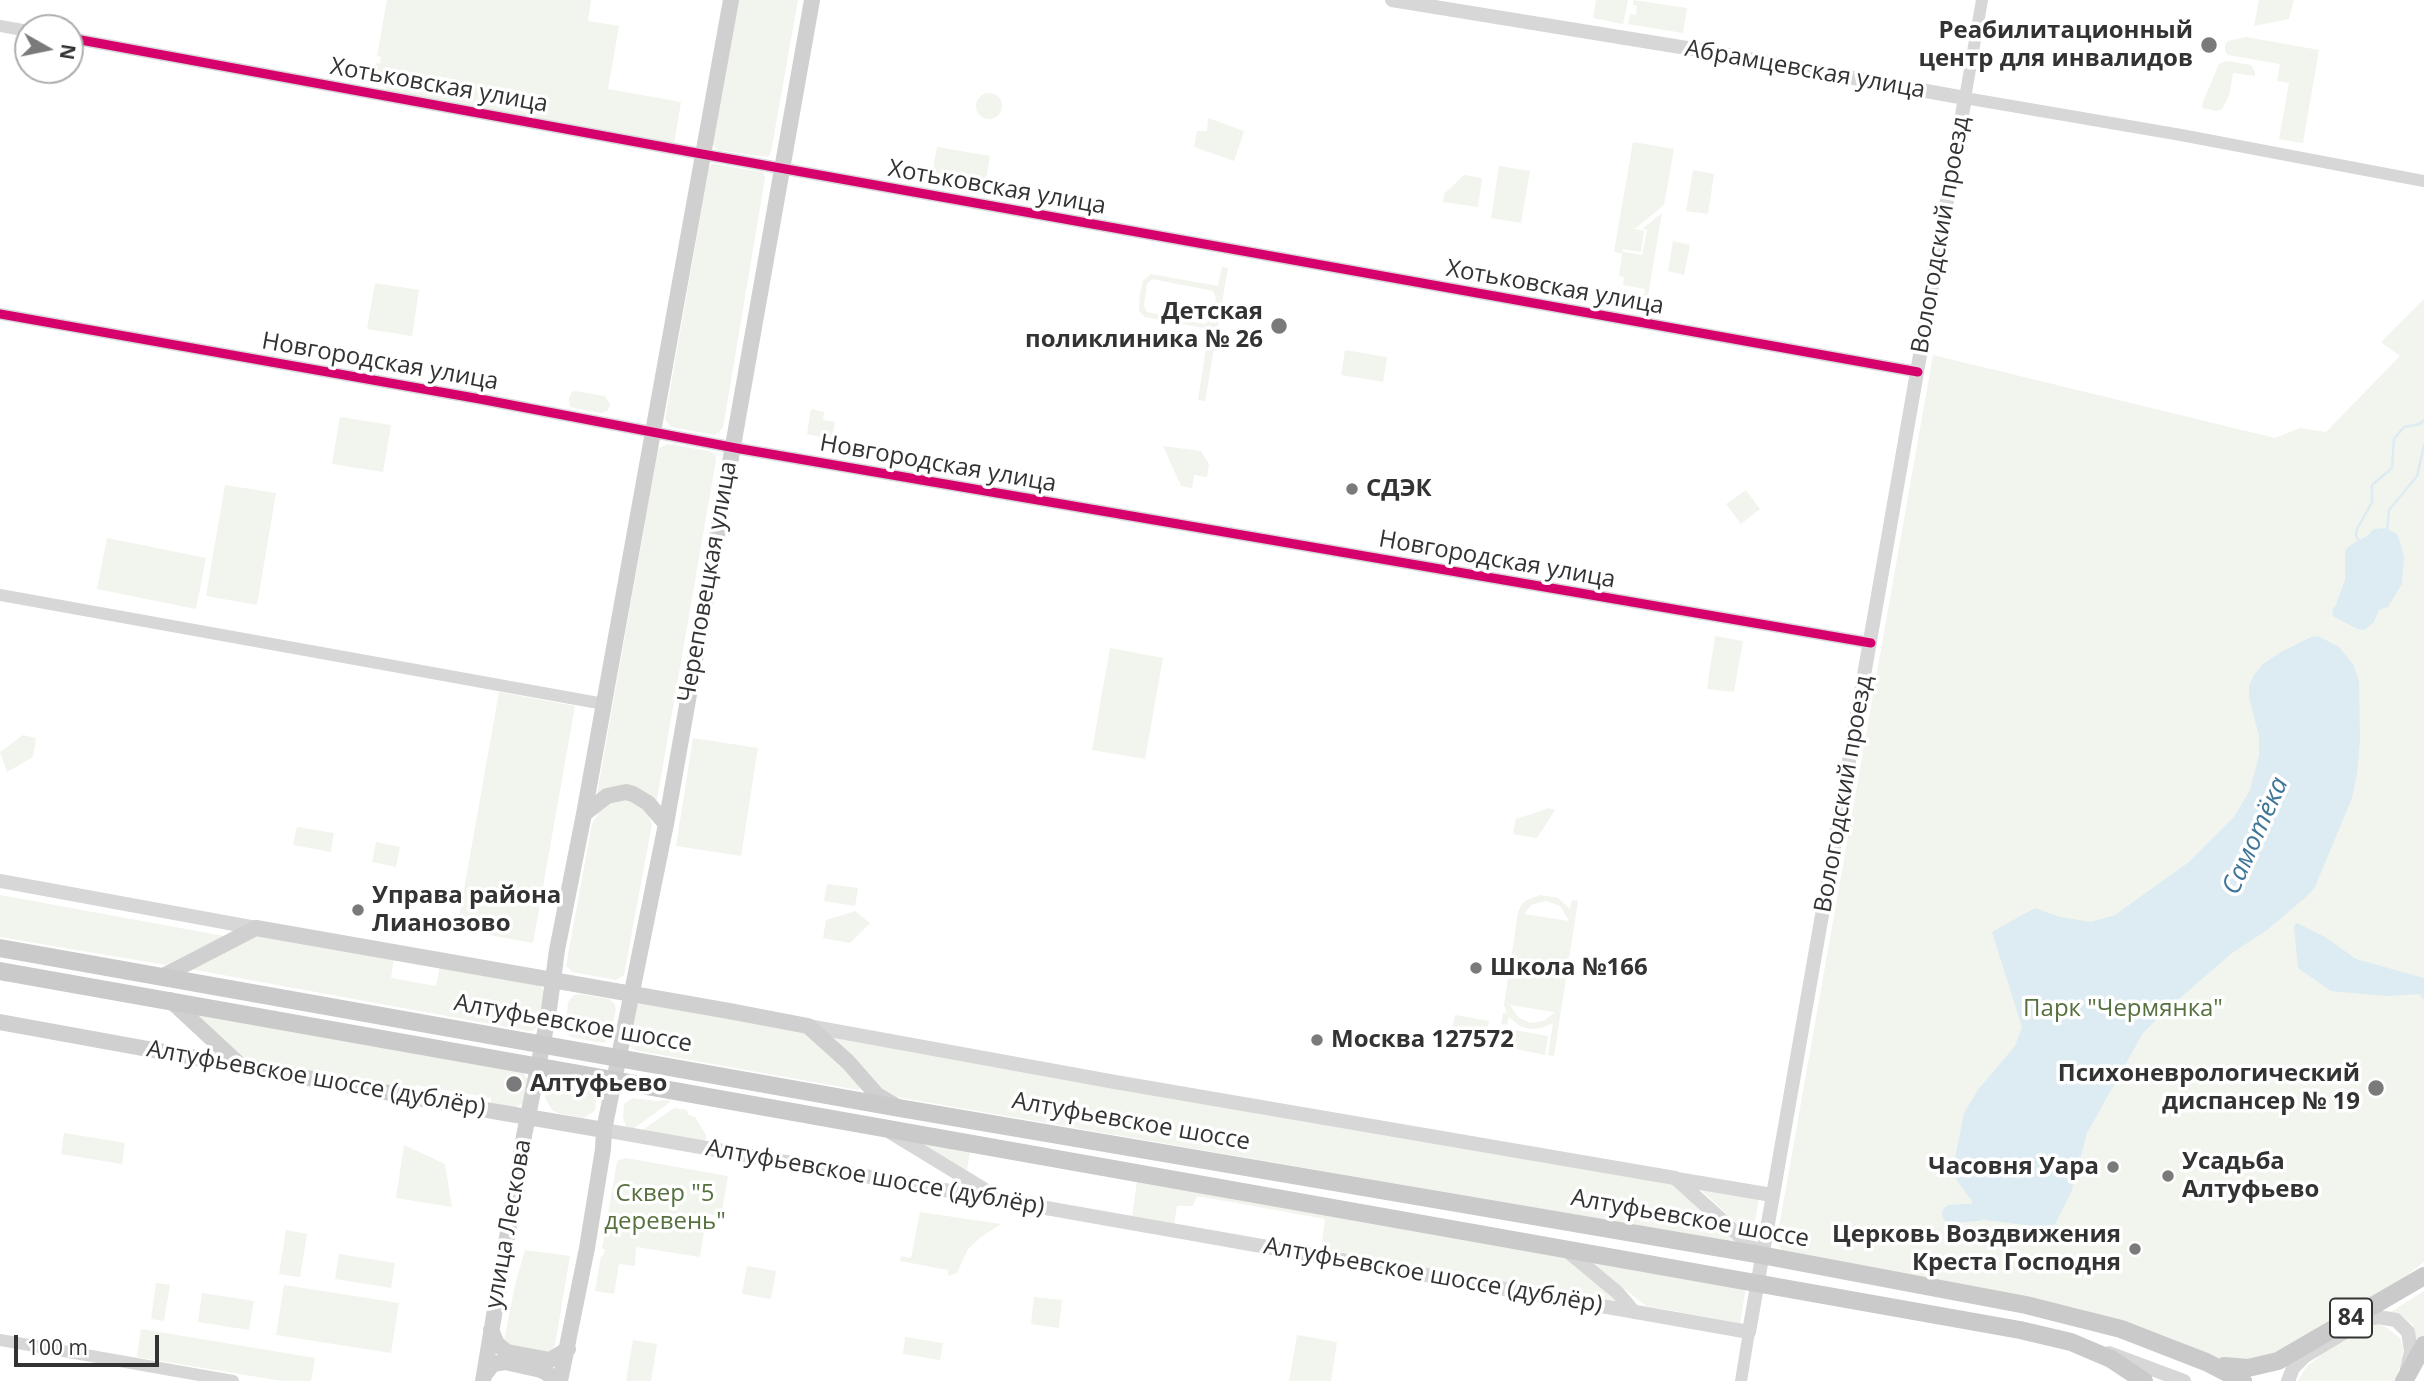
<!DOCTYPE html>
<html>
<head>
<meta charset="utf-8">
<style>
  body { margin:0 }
  #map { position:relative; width:2424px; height:1381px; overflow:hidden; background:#fff; font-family:"Open Sans",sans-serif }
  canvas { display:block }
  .north { position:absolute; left:14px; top:14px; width:70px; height:70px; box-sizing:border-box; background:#fff; border:2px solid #adadad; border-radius:50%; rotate:99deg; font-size:19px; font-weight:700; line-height:28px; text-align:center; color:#333 }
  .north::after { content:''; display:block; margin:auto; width:24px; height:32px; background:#7a7a7a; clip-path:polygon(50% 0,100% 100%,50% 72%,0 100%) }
  .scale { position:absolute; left:14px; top:1335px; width:145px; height:32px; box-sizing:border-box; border:4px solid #333; border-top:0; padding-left:9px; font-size:21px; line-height:24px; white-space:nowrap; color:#333; -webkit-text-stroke:5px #fff; paint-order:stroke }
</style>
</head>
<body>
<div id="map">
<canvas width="2424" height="1381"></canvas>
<div class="north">N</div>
<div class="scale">100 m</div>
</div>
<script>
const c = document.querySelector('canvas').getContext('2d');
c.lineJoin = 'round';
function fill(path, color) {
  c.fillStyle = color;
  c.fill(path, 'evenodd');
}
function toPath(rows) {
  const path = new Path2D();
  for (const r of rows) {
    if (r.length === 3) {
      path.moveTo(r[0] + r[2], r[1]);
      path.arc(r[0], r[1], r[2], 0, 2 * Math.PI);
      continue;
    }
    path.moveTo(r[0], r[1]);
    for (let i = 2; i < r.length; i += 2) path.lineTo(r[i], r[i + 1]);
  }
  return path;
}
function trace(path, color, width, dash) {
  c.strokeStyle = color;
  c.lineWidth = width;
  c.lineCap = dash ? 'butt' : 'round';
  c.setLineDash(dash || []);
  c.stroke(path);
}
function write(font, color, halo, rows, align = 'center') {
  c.font = font + ' "Open Sans",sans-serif';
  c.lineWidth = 7;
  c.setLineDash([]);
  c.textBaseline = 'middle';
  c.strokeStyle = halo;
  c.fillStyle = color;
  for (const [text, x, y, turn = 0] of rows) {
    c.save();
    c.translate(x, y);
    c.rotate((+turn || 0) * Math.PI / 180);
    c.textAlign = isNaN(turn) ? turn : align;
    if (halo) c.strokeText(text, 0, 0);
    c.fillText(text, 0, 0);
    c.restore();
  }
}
fill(toPath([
  [387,0,591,0,588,21,619,26,608,89,681,102,674,144,385,91,387,82,374,80,376,63,380,64,381,57,377,56],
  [738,0,798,0,771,152,768,157,717,150,712,143],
  [1596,0,1628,0,1623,24,1593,18],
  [1634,0,1687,8,1683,33,1628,24,1630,14,1636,15,1637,6,1633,5],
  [2259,0,2294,0,2289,19,2254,26],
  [2246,37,2319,50,2303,143,2279,139,2289,83,2277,81,2280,64,2228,55,2225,51,2225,44,2228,41],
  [2226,61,2251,65,2255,72,2255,76,2233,73,2229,96,2222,109,2217,111,2203,108,2202,104,2219,64],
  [989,106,13],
  [1208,118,1244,131,1234,161,1194,147,1197,131,1207,131],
  [1633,142,1674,149,1664,205,1636,228,1627,227,1644,231,1641,252,1623,249,1623,252,1642,255,1647,230,1642,229,1662,213,1645,313,1641,312,1645,289,1623,285,1624,277,1619,276,1622,254,1614,252],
  [937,147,990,156,985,185,932,176],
  [712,164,763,172,765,178,723,428,715,435,671,427,665,419,709,167],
  [1499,166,1530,171,1521,223,1491,218],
  [1693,170,1714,174,1708,214,1686,211],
  [1464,175,1482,178,1478,207,1443,202,1444,194],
  [1673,241,1690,245,1684,275,1668,271],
  [1222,267,1228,268,1205,401,1198,400,1209,329,1145,317,1139,311,1140,293,1143,281,1151,274,1218,286],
  [1152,279,1213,291,1216,299,1212,319,1204,324,1147,312,1144,306,1145,297,1147,284],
  [375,283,419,290,412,336,367,329],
  [2424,299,2424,1262,2363,1308,2270,1358,2230,1364,2163,1335,2077,1308,1783,1250,1776,1244,1933,355,2275,438,2300,428,2326,432,2400,356,2381,342],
  [1345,350,1387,357,1383,382,1341,375],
  [575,391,605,396,610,404,608,410,602,413,570,407,569,398,572,392],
  [811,409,824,412,823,420,835,422,832,439,807,434],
  [340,417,391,425,383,472,332,464],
  [667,444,709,451,715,454,716,460,656,805,597,794,658,449],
  [1163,446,1201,451,1209,464,1207,477,1194,475,1192,488,1181,486],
  [225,485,276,493,257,605,206,596],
  [1746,490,1760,509,1741,524,1726,504],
  [107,538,206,558,196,609,97,589],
  [1715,636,1743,641,1734,692,1707,689],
  [1110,648,1163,658,1145,759,1092,750],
  [499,692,575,706,533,943,457,929],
  [23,735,36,738,33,757,7,772,0,752],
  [693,738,758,748,741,856,676,846],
  [631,799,648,812,652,824,624,975,616,980,572,972,566,966,592,824,603,806,611,801],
  [1549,808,1555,810,1537,838,1513,834,1516,819],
  [297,827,334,833,331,852,293,845],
  [376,842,400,847,396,867,372,862],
  [827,884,858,888,855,906,824,901],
  [0,895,224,936,166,965,0,937],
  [1540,895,1558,898,1570,909,1572,900,1578,901,1554,1056,1548,1055,1553,1023,1541,1028,1530,1029,1520,1026,1509,1017,1507,1025,1501,1024,1503,1013,1507,1013,1504,1005,1518,912,1522,904,1527,900],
  [1546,901,1560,906,1569,921,1524,914,1531,905],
  [1510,1005,1554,1012,1555,1012,1544,1021,1530,1023,1519,1018],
  [855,911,870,923,850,943,823,938,826,920],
  [261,933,394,957,391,978,436,986,440,966,540,985,545,993,540,1022,534,1030,529,1031,190,969],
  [579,994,609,999,614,1003,616,1009,610,1037,607,1041,603,1043,571,1037,565,1031,568,1002,574,995],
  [637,1002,806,1031,862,1084,861,1088,858,1090,634,1050,628,1044],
  [192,1012,522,1071,529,1082,523,1103,514,1109,491,1104,491,1098,416,1085,414,1090,245,1060],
  [1455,1015,1489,1021,1486,1040,1451,1034],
  [1509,1029,1548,1036,1545,1055,1506,1047],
  [833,1037,1672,1183,1738,1243,897,1097,882,1089],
  [554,1077,592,1084,597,1093,595,1110,592,1113,583,1118,558,1113,552,1110,545,1098,547,1086],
  [632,1098,657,1101,670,1100,669,1103,633,1129,626,1126,623,1117,624,1104],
  [674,1108,687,1110,688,1115,695,1117,706,1135,705,1142,641,1131],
  [64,1133,125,1143,122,1164,61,1154],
  [916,1141,1563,1255,1616,1301,1321,1250,1325,1219,1197,1196,1193,1206,1177,1206,1174,1224,1132,1216,1137,1181,970,1152,967,1170,1002,1193],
  [404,1145,445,1164,452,1207,396,1198],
  [626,1158,728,1176,721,1216,707,1214,700,1257,636,1247,635,1266,619,1264,614,1294,595,1291,601,1256,603,1256,605,1249,602,1249,617,1161],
  [1700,1189,1759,1199,1752,1237],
  [920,1212,1001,1224,981,1237,968,1249,957,1273,948,1276,948,1270,900,1261,901,1256,911,1258],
  [286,1230,307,1234,300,1277,279,1274],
  [525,1250,570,1256,555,1345,550,1353,515,1350,504,1341,515,1285],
  [339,1254,395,1263,391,1288,335,1279],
  [1587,1259,1746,1287,1740,1323,1646,1306],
  [747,1266,776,1271,771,1299,742,1294],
  [156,1283,170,1285,164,1321,151,1319],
  [284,1285,399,1303,391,1353,276,1335],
  [2424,1291,2424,1334,2417,1348,2413,1325,2401,1315,2390,1312],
  [202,1293,254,1301,249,1330,198,1322],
  [1034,1297,1062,1300,1059,1328,1031,1324],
  [2378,1324,2386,1327,2400,1338,2403,1348,2402,1362,2395,1381,2298,1381,2306,1367,2327,1350],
  [141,1329,315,1358,311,1381,282,1381,137,1357],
  [1297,1335,1337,1342,1331,1381,1289,1381],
  [905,1337,943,1343,940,1360,903,1354],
  [633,1340,657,1344,651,1381,626,1381]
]), '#f1f5ed');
fill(toPath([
  [2385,528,2397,534,2401,545,2404,558,2402,584,2388,607,2379,610,2374,622,2364,630,2357,629,2333,616,2332,610,2336,605,2345,580,2345,551,2349,546,2367,536,2374,529],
  [2318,636,2339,647,2353,664,2359,681,2360,741,2357,773,2352,798,2315,887,2306,897,2267,930,2232,953,2164,1012,2143,1033,2087,1133,2071,1193,2055,1224,2043,1227,1985,1220,1952,1173,1964,1113,1978,1090,2015,1046,2022,1027,1992,932,2035,908,2060,917,2091,922,2115,915,2189,862,2234,817,2250,790,2259,755,2259,736,2249,697,2249,686,2254,675,2263,664,2281,652,2311,637],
  [2297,923,2325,937,2356,959,2424,978,2424,1000,2419,994,2386,996,2331,991,2298,968,2294,926]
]), '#ddebf3');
trace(toPath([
  [2387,532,2389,510,2417,476,2424,445],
  [2360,544,2356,535,2357,529,2372,502,2372,485,2392,468,2394,439,2404,427,2420,424,2424,420]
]), '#ddebf3', 2.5);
trace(toPath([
  [1951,1214,1978,1212,1989,1193]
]), '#ddebf3', 18);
trace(toPath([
  [1982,0,1965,98,2181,135,2424,181],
  [0,26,28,31],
  [70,38,702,154,1918,372],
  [0,314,480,399,741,449,1871,643],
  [0,595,604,704],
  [0,1340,233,1381],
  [1741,1381,1749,1332]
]), '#d7d7d7', 12);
trace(toPath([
  [0,881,256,928],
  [808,1026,1115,1082,1675,1178,1761,1255],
  [604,1130,1749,1332,1965,98,1699,50,1392,0],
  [890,1132,995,1196],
  [1677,1179,1772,1195],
  [1565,1249,1618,1293,1634,1312],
  [2109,1353,2184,1381],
  [2288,1381,2293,1368,2305,1356,2364,1321,2378,1317,2396,1320,2408,1332,2411,1351,2407,1369]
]), '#d7d7d7', 14);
trace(toPath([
  [584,814,607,796,626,792,633,794,648,803,666,824],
  [163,976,256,928,729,1011,808,1026,848,1062,877,1095,894,1105],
  [170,1000,240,1065],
  [0,1022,445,1103,604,1130],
  [491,1330,497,1344,507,1352,550,1360,568,1349],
  [485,1374,493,1364,505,1362,541,1370,547,1373,555,1381],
  [483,1381,524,1136,548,1017,557,950,584,814,731,0],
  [560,1381,587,1248,603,1149,604,1130,666,824,812,0]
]), '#d0d0d0', 16);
trace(toPath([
  [0,948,899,1108,1761,1255,2026,1305,2121,1329,2206,1362,2243,1381],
  [0,971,2020,1330,2071,1342,2111,1359,2144,1381],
  [2224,1366,2248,1368,2278,1361,2424,1276],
  [2404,1381,2424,1345]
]), '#cacaca', 18);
trace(toPath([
  [70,38,702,154,1918,372],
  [0,314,480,399,741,449,1871,643]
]), '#d6006c', 9);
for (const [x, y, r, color] of [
  [2209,45,9,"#7a7a7a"],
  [1279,326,9,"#7a7a7a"],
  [1352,489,7,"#7a7a7a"],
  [358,910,7,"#7a7a7a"],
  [1476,968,7,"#7a7a7a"],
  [1317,1040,7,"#7a7a7a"],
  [514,1084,9,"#7a7a7a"],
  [2376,1088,9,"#7a7a7a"],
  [2113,1167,7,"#7a7a7a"],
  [2168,1176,7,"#7a7a7a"],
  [2135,1249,7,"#7a7a7a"]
]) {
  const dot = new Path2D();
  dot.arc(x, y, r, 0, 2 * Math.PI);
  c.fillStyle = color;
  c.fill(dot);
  trace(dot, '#fff', 2.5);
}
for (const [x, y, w] of [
  [2351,1318,42]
]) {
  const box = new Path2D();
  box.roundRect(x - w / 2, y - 19.5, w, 39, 5);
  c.fillStyle = '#fff';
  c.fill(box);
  trace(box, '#333', 2);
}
write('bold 23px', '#333', null, [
  ["84",2351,1318]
]);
write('bold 24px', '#333', '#fff', [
  ["Реабилитационный",2193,31,"right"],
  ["центр для инвалидов",2193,59,"right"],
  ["Детская",1263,312,"right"],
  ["поликлиника № 26",1263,340,"right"],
  ["СДЭК",1366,489],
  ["Управа района",372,896],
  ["Лианозово",372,924],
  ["Школа №166",1490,968],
  ["Москва 127572",1331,1040],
  ["Психоневрологический",2360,1074,"right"],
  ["диспансер № 19",2360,1102,"right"],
  ["Алтуфьево",530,1084],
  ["Усадьба",2182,1162],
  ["Алтуфьево",2182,1190],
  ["Часовня Уара",2099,1167,"right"],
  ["Церковь Воздвижения",2121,1235,"right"],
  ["Креста Господня",2121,1263,"right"]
], 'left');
write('24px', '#333', '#fff', [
  ["Абрамцевская улица",1805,70,10],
  ["Хотьковская улица",439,86,10],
  ["Хотьковская улица",997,188,10],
  ["Вологодский проезд",1941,235,-80],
  ["Хотьковская улица",1555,288,10],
  ["Новгородская улица",380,362,10],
  ["Новгородская улица",938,464,10],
  ["Новгородская улица",1497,560,10],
  ["Череповецкая улица",708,582,-80],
  ["Вологодский проезд",1844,794,-80],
  ["Алтуфьевское шоссе",573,1024,10],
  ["Алтуфьевское шоссе (дублёр)",316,1079,10],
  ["Алтуфьевское шоссе",1131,1122,10],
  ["Алтуфьевское шоссе (дублёр)",875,1178,10],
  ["Алтуфьевское шоссе",1690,1219,10],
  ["улица Лескова",509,1224,-80],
  ["Алтуфьевское шоссе (дублёр)",1433,1276,10]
]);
write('24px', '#56703f', '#fff', [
  ["Парк \"Чермянка\"",2123,1009],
  ["Сквер \"5",665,1194],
  ["деревень\"",665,1222]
]);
write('italic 26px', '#3f7597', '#fff', [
  ["Самотёка",2256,836,-66]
]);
</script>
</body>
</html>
